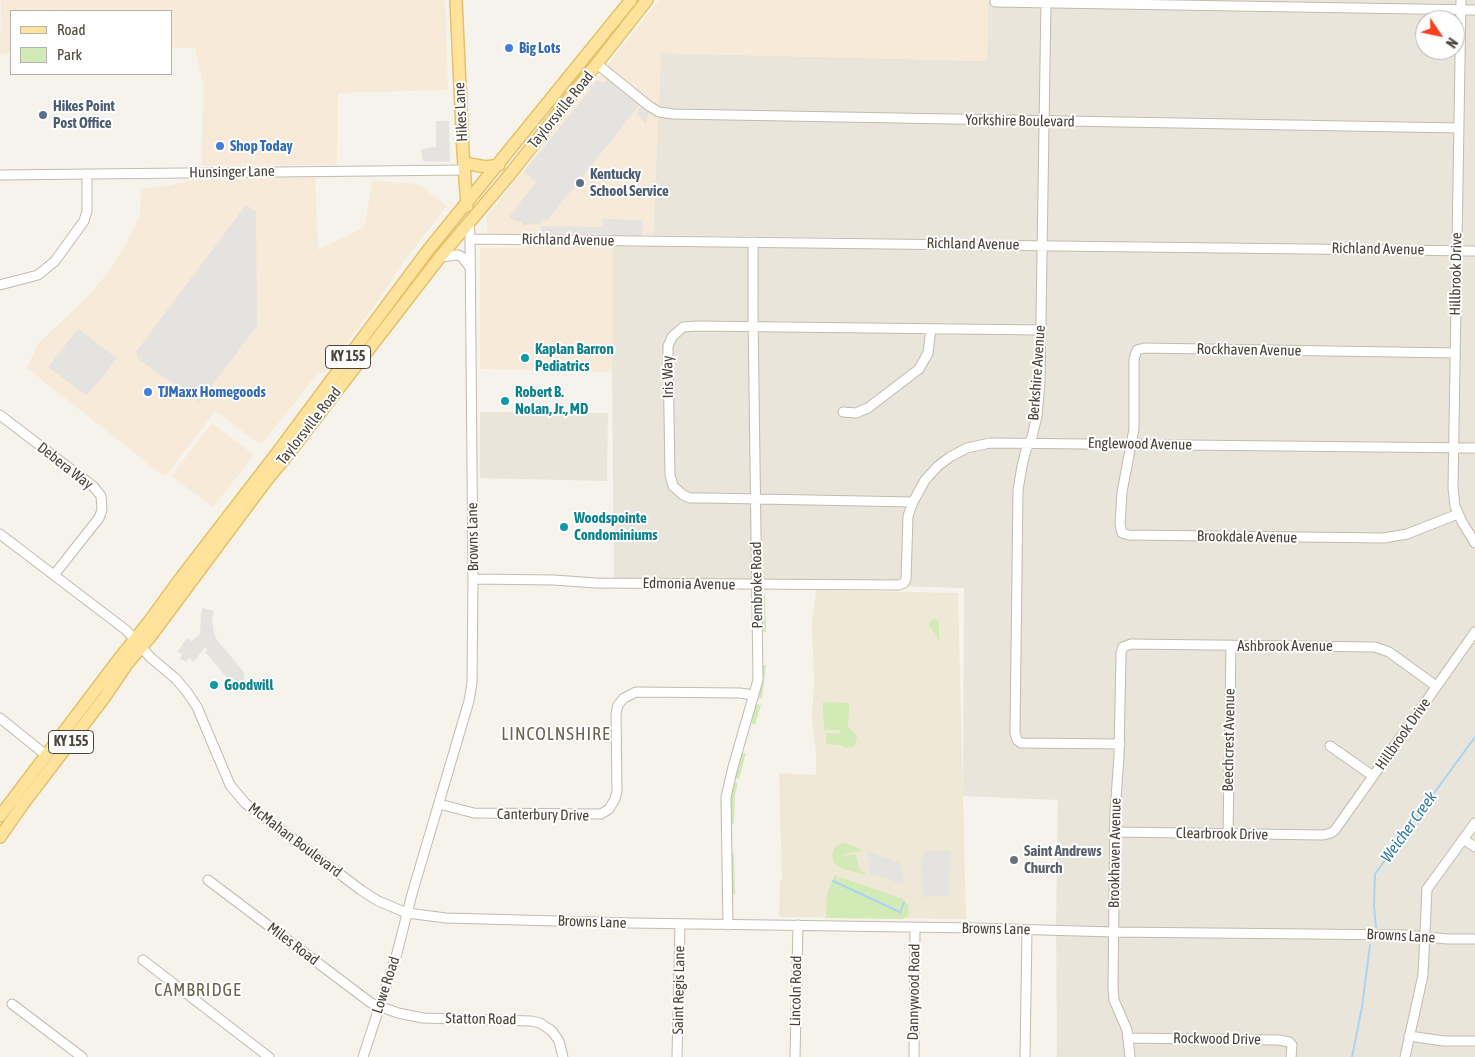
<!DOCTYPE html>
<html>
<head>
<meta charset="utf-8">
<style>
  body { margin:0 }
  #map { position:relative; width:1475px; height:1057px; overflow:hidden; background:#f6f3ec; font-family:"Asap Condensed",sans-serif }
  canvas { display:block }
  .legend { position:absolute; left:10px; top:10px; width:162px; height:65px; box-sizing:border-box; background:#fff; border:1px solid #b7b4b0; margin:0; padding:6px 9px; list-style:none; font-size:15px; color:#4b4439 }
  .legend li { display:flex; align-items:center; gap:10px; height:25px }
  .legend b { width:25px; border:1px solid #b7b4b0 }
  .north { position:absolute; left:1415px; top:10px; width:50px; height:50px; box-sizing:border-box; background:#fff; border:1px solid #b7b4b0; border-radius:50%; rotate:124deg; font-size:14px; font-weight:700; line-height:20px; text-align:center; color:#4b4439 }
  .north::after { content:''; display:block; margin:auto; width:18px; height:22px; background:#fc3f1d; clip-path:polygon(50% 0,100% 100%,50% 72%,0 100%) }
</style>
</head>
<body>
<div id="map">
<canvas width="1475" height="1057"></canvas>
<ul class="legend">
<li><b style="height:6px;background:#ffe39c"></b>Road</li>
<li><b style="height:14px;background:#d2eab5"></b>Park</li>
</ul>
<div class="north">N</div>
</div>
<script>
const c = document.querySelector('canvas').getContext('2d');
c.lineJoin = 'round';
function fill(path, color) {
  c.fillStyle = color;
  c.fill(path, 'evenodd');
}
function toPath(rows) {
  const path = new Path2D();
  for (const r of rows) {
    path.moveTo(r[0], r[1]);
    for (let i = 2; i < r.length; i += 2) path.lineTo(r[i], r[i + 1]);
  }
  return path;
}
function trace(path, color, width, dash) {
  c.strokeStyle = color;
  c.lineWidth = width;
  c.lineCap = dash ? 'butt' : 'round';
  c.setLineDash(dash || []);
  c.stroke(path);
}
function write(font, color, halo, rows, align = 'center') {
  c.font = font + ' "Asap Condensed",sans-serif';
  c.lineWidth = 4;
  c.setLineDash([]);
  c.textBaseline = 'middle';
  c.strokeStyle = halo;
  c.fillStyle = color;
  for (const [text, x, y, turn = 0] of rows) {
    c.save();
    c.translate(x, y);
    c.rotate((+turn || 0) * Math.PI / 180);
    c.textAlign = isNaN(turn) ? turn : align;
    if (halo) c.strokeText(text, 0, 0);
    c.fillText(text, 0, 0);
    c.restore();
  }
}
fill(toPath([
  [988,0,1475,0,1475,1057,1057,1057,1056,922,1058,800,963,796,964,588,614,578,612,372,613,246,943,248,1408,255,1408,246,653,235,661,53,987,61],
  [1425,20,1455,20,1455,50,1425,50],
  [480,412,608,413,607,481,480,478]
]), '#eae5da');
fill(toPath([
  [1,0,445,0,448,90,338,93,337,165,202,166,203,83,195,48,171,48,171,11,11,11,11,53,0,54],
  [659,0,988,0,987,61,661,53,653,235,487,235,487,216],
  [315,177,318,250,361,229,365,225,372,181,418,184,447,206,398,269,390,284,326,372,318,373,261,445,215,411,165,477,27,368,38,344,89,295,106,275,124,248,140,215,141,189,167,186,192,180],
  [613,246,612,372,480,369,480,248],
  [212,423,254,455,213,507,171,476]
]), '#f7ead8');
fill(toPath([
  [816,590,958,593,966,919,779,917,780,880,782,880,779,773,816,775,816,752,812,718,814,682,812,624]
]), '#efe8d6');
fill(toPath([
  [761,595,765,595,766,632,761,632],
  [933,619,937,620,939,623,939,642,929,624],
  [762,665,766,665,762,699,758,697,761,685],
  [823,702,849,703,848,727,855,733,857,736,856,742,854,746,845,748,840,745,826,744,826,733,839,734,841,730,824,730],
  [756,704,761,705,755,725,751,722],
  [742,753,746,753,739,779,734,778],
  [733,782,738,783,735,794,734,824,730,823,730,805],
  [844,843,861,849,861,851,844,854,843,856,855,854,860,870,862,872,866,873,865,875,841,868,834,863,832,855,834,849,838,845],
  [734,853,735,895,731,893,730,854],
  [835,875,838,876,837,882,836,883,833,880,833,882,893,909,900,914,905,902,909,906,908,916,903,919,826,918,827,893],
  [840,877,903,899,904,901,900,910,897,910,837,883]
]), '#d2eab5');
fill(toPath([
  [610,77,641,103,547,221,544,219,540,224,524,225,520,221,515,221,509,217,536,182,524,172,598,80,604,83],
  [643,105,649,110,646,124,636,113],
  [436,121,449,121,450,162,423,161,421,149,436,147],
  [246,205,256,211,257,326,200,402,138,359,136,352],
  [603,219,643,220,642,234,640,236,541,234,541,226,603,227],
  [78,329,117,358,101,379,86,395,48,367],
  [203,608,214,611,212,618,214,633,217,640,244,672,244,688,233,691,231,677,228,679,205,652,208,650,205,647,194,662,189,658,186,662,180,659,182,654,177,652,187,638,192,641,200,634,201,613],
  [926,850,930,851,951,851,949,896,922,897,921,862],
  [866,851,900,863,905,885,871,874]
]), '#e5e3e0');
trace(toPath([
  [833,881,900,912],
  [900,913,904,902],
  [1376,927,1374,906,1375,874,1475,737],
  [1352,1057,1362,1007,1370,945]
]), '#a9d4f2', 2);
const minor = toPath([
  [1046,0,1040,382,1037,416,1032,437,1026,450,1022,466,1018,490,1015,733,1017,740,1021,743,1120,744],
  [1461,0,1453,488,1455,506,1462,522,1475,543],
  [995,2,1475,10],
  [597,64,649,106,659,112,673,114,1459,128],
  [0,175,464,170],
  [470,239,1475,251],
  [440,257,458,255,462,257,469,266],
  [0,285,38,275,55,261,84,221,87,211,87,174],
  [1455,353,1144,348,1137,350,1134,359,1134,429,1122,492,1120,524,1122,533,1129,535,1384,538,1407,534,1458,514],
  [843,412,856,413,868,408,919,369,928,353,931,329],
  [0,415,93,486,101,496,102,510,99,518,54,575],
  [913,502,708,498,690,498,683,495,673,486,670,475,668,353,668,346,672,337,683,327,697,326,1041,330],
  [0,534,126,630,150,657,176,679,187,692,197,707,230,785,245,803,361,890,378,901,407,913,446,918,631,923,974,928,1113,932,1406,935,1448,939,1475,939],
  [473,579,554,580,596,583,899,585,904,583,906,579,908,516,913,502,925,480,938,466,950,457,967,448,990,443,1475,448],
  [0,718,46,755],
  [1330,746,1373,776],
  [439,804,474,813,601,814,609,809,615,799,617,791,616,714,618,705,624,698,636,692,740,693,754,695],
  [1114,832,1323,835,1331,833,1335,830,1475,632],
  [1228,834,1231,646],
  [1463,839,1475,847],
  [208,880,371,1003,398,1013,423,1018,531,1021,540,1023,552,1031,559,1041,563,1057],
  [728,925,726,797,733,767,758,680,753,315,753,242],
  [143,960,269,1057],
  [12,1004,82,1057],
  [1409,1036,1444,1041,1475,1041],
  [1129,1038,1279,1040,1289,1042,1292,1045,1291,1057],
  [363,1057,397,953,412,894,469,701,472,683,473,579,470,235,469,223],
  [677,1057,680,924],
  [795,1057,798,925],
  [914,1057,915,928],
  [1025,1057,1027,930],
  [1130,1057,1127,1030,1114,1000,1113,987,1115,812,1119,756,1121,653,1123,647,1131,644,1375,647,1389,652,1436,686],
  [1405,1057,1423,975,1427,889,1475,823]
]);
const major = toPath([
  [456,0,463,152,467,206],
  [464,163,486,167,499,165],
  [0,816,119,659,148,623,180,579,277,453,429,249,631,0],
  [0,837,23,804,104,698,127,664,150,637,266,481,289,453,440,257,511,173,647,0]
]);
trace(minor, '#c2bbae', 11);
trace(major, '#e6c16a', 14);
trace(minor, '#fff', 9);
trace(major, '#ffe39c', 11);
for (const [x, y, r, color] of [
  [509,48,5,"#3f7fe0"],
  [43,115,5,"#5c6f8a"],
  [220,146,5,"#3f7fe0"],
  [580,183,5,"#5c6f8a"],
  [525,358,5,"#0f9aa8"],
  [148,392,5,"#3f7fe0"],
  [505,401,5,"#0f9aa8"],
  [564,527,5,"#0f9aa8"],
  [214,685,5,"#0f9aa8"],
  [1014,860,5,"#6b7280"]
]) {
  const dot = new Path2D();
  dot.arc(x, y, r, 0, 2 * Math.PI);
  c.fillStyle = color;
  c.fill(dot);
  trace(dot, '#fff', 2);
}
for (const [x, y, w] of [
  [348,357,45],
  [71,742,45]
]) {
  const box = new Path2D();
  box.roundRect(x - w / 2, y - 11.5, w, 23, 4);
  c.fillStyle = '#fff';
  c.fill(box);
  trace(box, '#4b4439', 1);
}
write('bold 14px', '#4b4439', null, [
  ["KY 155",348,357],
  ["KY 155",71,742]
]);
write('bold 15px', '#366cbe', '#fff', [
  ["Big Lots",519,48],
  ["Shop Today",230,146],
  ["TJMaxx Homegoods",158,392]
], 'left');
write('bold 15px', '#4e5e75', '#fff', [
  ["Hikes Point",53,106],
  ["Post Office",53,123],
  ["Kentucky",590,174],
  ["School Service",590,191]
], 'left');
write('15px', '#4b4439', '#fff', [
  ["Taylorsville Road",561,110,-51],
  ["Hikes Lane",461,112,-93],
  ["Yorkshire Boulevard",1020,121,1],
  ["Hunsinger Lane",232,172,-1],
  ["Richland Avenue",568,240,1],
  ["Richland Avenue",973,244,1],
  ["Richland Avenue",1378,249,1],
  ["Hillbrook Drive",1456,274,-89],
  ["Rockhaven Avenue",1249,350,1],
  ["Berkshire Avenue",1037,373,-86],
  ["Iris Way",668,377,-91],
  ["Taylorsville Road",309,426,-52],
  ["Englewood Avenue",1140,444,1],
  ["Debera Way",65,466,38],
  ["Browns Lane",473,537,-91],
  ["Brookdale Avenue",1247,537,1],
  ["Edmonia Avenue",689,584,1],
  ["Pembroke Road",757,585,-91],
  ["Ashbrook Avenue",1285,646],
  ["Hillbrook Drive",1403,734,-55],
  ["Beechcrest Avenue",1229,740,-89],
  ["Canterbury Drive",543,815,1],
  ["Clearbrook Drive",1222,834,1],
  ["McMahan Boulevard",295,840,37],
  ["Brookhaven Avenue",1115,853,-89],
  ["Browns Lane",592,922,2],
  ["Browns Lane",996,929,1],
  ["Browns Lane",1401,936,3],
  ["Miles Road",293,944,37],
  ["Lowe Road",386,985,-72],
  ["Saint Regis Lane",679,990,-89],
  ["Lincoln Road",796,991,-89],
  ["Dannywood Road",914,992,-89],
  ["Statton Road",481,1019,1],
  ["Rockwood Drive",1217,1039,1]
]);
write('bold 15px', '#0d838f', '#fff', [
  ["Kaplan Barron",535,349],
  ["Pediatrics",535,366],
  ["Robert B.",515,392],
  ["Nolan, Jr., MD",515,409],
  ["Woodspointe",574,518],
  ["Condominiums",574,535],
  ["Goodwill",224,685]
], 'left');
write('bold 15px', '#5b616d', '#fff', [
  ["Saint Andrews",1024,851],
  ["Church",1024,868]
], 'left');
write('italic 16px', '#2e7ab2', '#fff', [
  ["Weicher Creek",1409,827,-54]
]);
c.letterSpacing = '1px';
write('18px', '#6e6250', '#fff', [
  ["LINCOLNSHIRE",556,734],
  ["CAMBRIDGE",198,990]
]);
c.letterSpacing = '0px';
</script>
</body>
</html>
